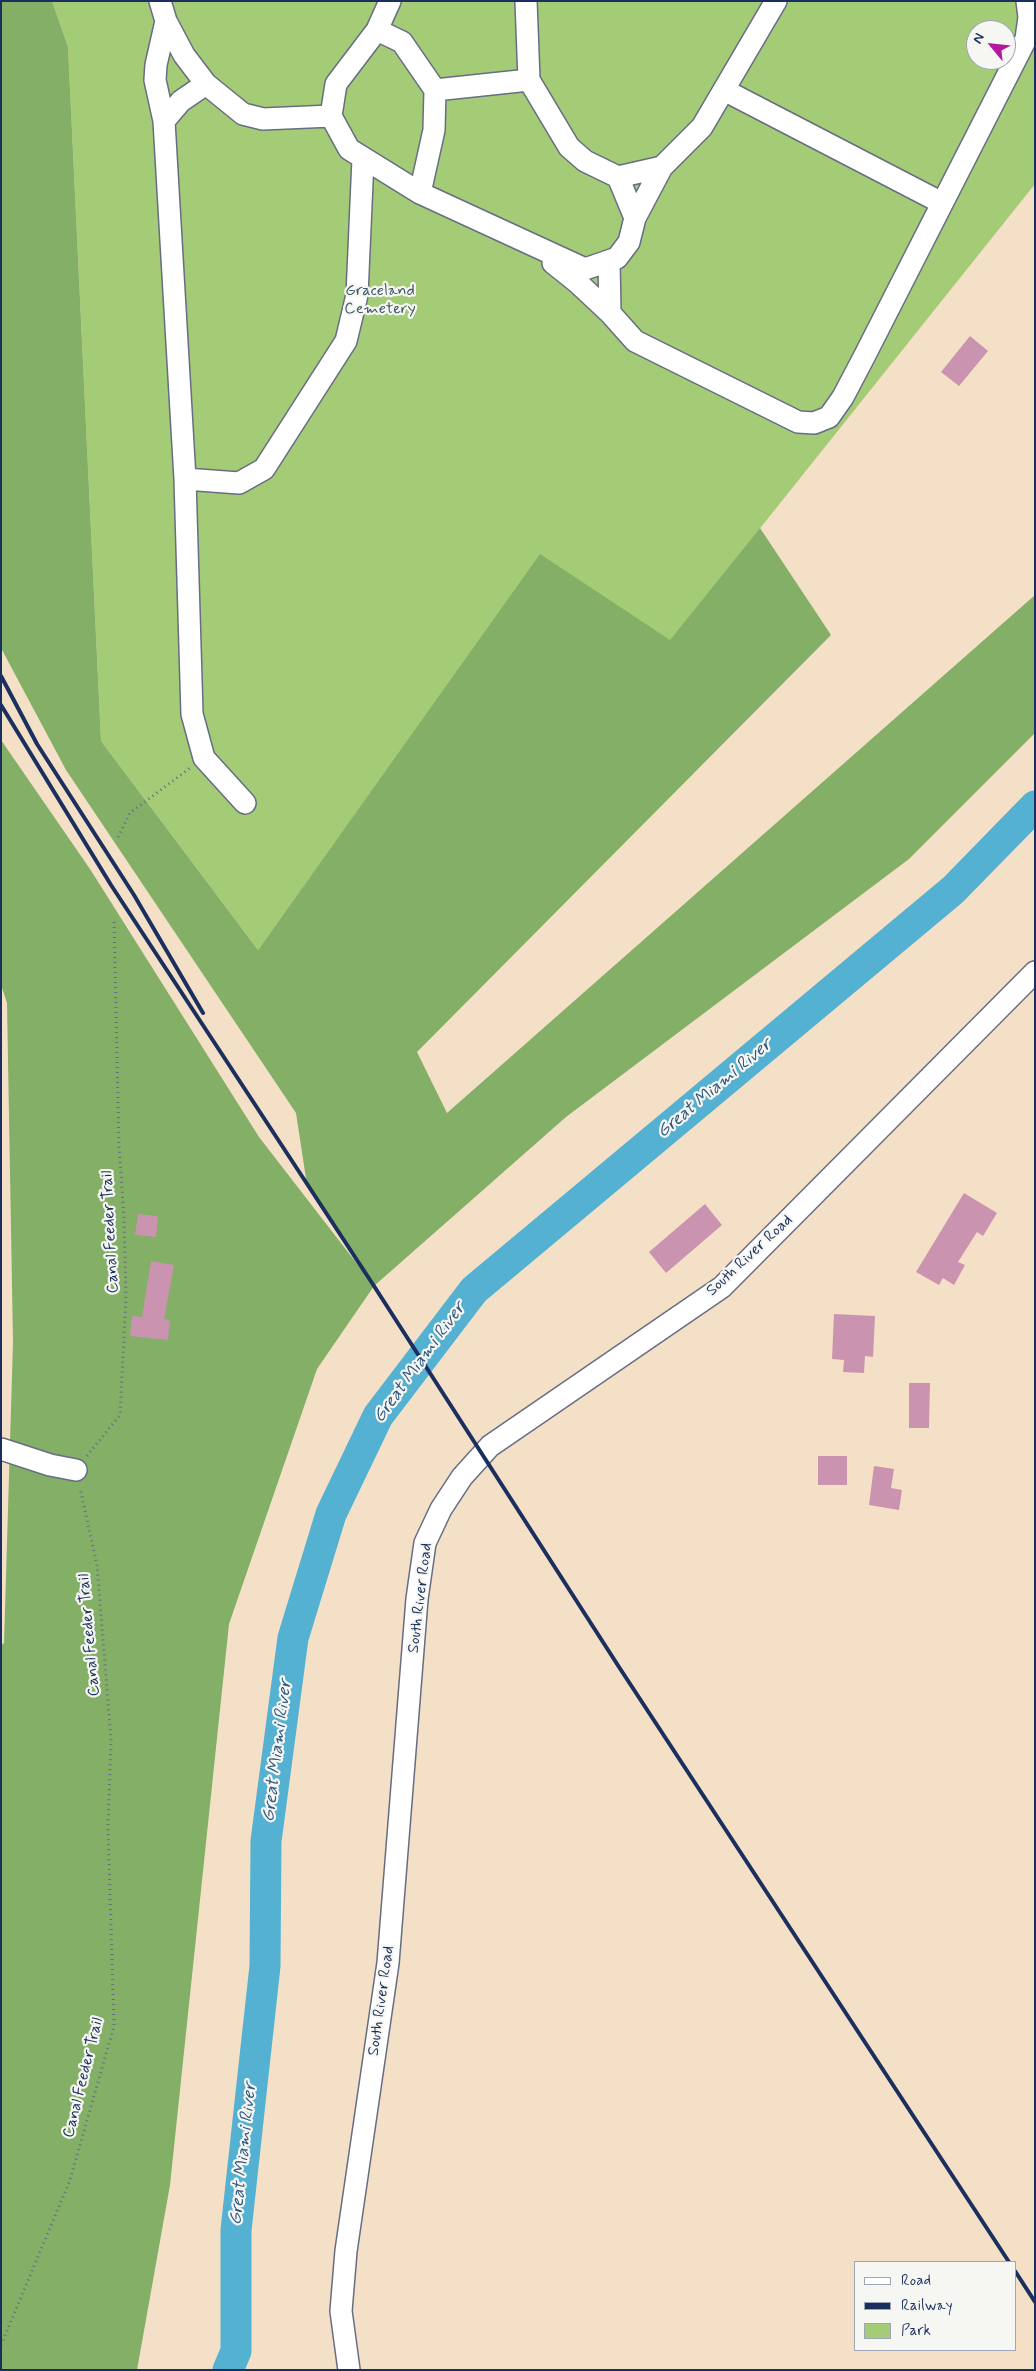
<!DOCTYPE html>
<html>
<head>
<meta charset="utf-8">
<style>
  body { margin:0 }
  #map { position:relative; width:1036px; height:2371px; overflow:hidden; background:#f4e0c7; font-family:Mynerve,sans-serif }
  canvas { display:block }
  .frame { position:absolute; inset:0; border:2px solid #1b2f5e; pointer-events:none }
  .legend { position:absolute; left:854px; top:2261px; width:162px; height:90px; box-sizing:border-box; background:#f6f6f2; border:1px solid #9ea6b7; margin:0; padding:6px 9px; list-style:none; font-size:15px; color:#1b2f5e }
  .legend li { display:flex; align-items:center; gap:10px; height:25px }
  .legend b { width:25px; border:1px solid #9ea6b7 }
  .north { position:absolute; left:966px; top:20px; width:50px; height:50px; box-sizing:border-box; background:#f6f6f2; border:1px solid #9ea6b7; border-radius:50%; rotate:298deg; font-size:14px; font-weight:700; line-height:20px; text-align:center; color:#1b2f5e }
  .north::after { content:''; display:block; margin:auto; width:18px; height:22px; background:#b5179e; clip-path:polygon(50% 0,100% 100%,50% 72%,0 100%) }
</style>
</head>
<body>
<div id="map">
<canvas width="1036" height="2371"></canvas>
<div class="frame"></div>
<ul class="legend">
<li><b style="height:6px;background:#fff"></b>Road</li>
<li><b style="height:6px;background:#1b2f5e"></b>Railway</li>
<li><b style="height:14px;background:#a4cb76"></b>Park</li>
</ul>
<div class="north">N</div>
</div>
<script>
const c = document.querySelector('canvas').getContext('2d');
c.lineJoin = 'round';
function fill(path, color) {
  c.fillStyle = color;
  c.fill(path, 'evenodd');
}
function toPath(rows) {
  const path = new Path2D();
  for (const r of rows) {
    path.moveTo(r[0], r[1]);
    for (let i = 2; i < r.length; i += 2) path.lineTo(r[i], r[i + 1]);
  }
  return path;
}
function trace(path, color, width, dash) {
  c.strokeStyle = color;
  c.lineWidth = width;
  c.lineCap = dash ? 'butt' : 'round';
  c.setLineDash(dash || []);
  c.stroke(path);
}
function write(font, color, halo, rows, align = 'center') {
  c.font = font + ' Mynerve,sans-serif';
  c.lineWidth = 4.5;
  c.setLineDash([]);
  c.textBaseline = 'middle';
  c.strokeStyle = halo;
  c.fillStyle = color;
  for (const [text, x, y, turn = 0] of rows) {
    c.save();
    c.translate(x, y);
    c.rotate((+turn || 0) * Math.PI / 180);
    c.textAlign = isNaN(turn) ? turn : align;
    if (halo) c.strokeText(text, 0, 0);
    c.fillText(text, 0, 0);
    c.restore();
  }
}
fill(toPath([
  [52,1,1035,1,1035,184,670,641,540,555,258,950,101,741,68,47],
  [976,30,1006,30,1006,60,976,60]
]), '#a4cb76');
fill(toPath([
  [1,1,52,1,68,47,101,741,258,950,540,554,670,640,760,528,831,635,417,1052,447,1113,1035,595,1035,733,909,859,566,1117,374,1286,317,1369,229,1624,170,2185,137,2370,1,2370,1,1645,4,1643,13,1342,7,1003,1,985,1,740,90,869,259,1137,368,1278,307,1185,296,1113,66,770,1,648]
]), '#83af67');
trace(toPath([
  [228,2370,236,2351,236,2230,265,1966,266,1841,293,1638,331,1514,378,1416,474,1290,953,890,1035,806]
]), '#54b1d2', 31);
fill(toPath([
  [970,336,988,351,959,386,941,372],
  [964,1193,997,1213,983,1236,977,1232,958,1262,965,1265,954,1285,943,1278,939,1285,916,1272],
  [705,1204,722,1225,666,1273,649,1252],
  [138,1214,158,1216,156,1237,135,1235],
  [151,1261,174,1265,164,1319,170,1320,168,1340,130,1336,132,1316,142,1317],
  [834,1314,875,1316,873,1357,865,1356,864,1373,843,1372,844,1360,832,1359],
  [909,1383,930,1383,929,1428,909,1428],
  [818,1456,847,1456,847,1485,818,1485],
  [874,1466,894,1469,891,1488,902,1490,899,1510,869,1505]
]), '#ca93b0');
const minor = toPath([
  [160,1,166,21,156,65,155,80,164,121,185,479,192,714,204,758,245,803],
  [166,21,184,55,206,84,243,114,263,119,331,116],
  [377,30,390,1],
  [435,90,529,80],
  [724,90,942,203],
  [164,121,181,101,206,84],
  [618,177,662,167,702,127,776,1],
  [420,193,434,130,435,90,402,42,377,30,336,84,331,116,349,149,420,193,585,269,617,258,629,242,635,218,618,177,585,161,569,147,529,80,526,1],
  [635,218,662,167],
  [609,261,610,313],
  [553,263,578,283,610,313,635,341,798,422,814,423,829,417,843,397,864,357,1026,39,1029,17,1027,1],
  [185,479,239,483,264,469,346,341,357,295,363,159],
  [1,1449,50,1465,76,1470],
  [349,2370,341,2311,346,2251,388,1963,417,1599,425,1543,441,1509,462,1477,490,1446,722,1287,1035,972]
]);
trace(minor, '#676d83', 24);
trace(toPath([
  [118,837,130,813,190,768],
  [87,1456,120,1415,126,1299,124,1218,119,1145,114,920],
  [1,2345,70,2180,114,2026,108,1827,111,1739,97,1565,80,1488]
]), '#676d83', 3, [1, 4]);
trace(minor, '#fff', 21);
trace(toPath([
  [1,676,37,744,134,895,203,1013],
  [1,705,111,885,374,1286,619,1667,1009,2262],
  [1015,2271,1035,2302]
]), '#1b2f5e', 4);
write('16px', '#3d5664', '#f6f6f2', [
  ["Graceland",380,292],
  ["Cemetery",380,310]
]);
write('16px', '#1b2f5e', '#f6f6f2', [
  ["Canal Feeder Trail",111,1232,-93],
  ["South River Road",750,1256,-43],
  ["South River Road",421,1598,-83],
  ["Canal Feeder Trail",90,1635,-95],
  ["South River Road",382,2001,-82],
  ["Canal Feeder Trail",84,2078,-76]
]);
write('italic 18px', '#2c5681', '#f6f6f2', [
  ["Great Miami River",715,1089,-40],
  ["Great Miami River",420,1363,-54],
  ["Great Miami River",278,1751,-83],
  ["Great Miami River",244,2154,-84]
]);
</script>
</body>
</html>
